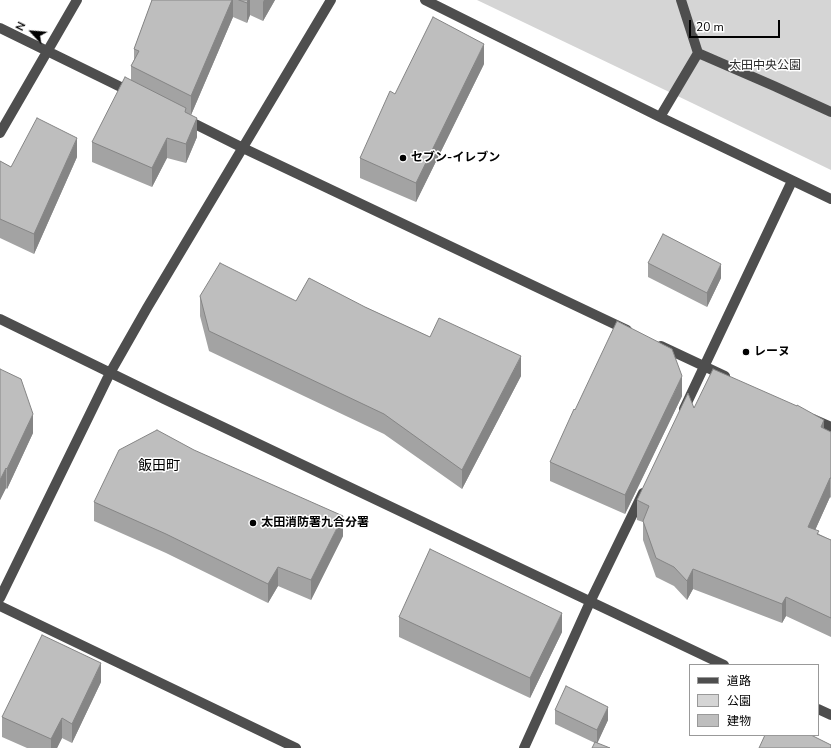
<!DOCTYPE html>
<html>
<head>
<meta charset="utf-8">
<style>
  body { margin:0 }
  #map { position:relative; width:831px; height:748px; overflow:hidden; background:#fff; font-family:"Nunito Sans","Noto Sans JP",sans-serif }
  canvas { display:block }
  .legend { position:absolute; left:689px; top:664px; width:130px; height:72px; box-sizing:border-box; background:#fff; border:1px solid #999; margin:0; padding:5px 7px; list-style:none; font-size:12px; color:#000 }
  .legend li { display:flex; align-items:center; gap:8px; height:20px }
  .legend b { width:20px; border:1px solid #999 }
  .north { position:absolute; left:12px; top:12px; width:40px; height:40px; -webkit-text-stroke:3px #fff; paint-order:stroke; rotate:296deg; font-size:11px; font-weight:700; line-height:16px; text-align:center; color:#000 }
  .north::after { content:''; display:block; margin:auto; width:14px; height:18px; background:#000; clip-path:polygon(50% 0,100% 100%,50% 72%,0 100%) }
  .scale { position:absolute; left:689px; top:20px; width:91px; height:18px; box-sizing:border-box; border:2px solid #000; border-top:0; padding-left:5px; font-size:12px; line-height:14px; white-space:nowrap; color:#000; -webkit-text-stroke:3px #fff; paint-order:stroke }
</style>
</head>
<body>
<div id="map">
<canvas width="831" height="748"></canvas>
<ul class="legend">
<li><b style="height:5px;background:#4e4e4e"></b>道路</li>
<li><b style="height:11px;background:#d5d5d5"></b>公園</li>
<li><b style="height:11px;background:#bebebe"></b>建物</li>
</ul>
<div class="north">N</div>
<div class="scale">20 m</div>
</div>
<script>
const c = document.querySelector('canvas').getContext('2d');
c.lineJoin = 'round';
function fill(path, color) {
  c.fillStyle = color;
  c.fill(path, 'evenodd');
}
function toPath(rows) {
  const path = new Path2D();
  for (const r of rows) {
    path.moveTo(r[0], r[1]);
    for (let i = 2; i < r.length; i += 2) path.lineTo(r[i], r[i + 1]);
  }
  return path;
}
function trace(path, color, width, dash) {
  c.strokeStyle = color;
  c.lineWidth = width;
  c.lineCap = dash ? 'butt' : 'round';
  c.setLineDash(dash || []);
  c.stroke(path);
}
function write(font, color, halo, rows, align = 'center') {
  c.font = font + ' "Nunito Sans","Noto Sans JP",sans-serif';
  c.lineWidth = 3;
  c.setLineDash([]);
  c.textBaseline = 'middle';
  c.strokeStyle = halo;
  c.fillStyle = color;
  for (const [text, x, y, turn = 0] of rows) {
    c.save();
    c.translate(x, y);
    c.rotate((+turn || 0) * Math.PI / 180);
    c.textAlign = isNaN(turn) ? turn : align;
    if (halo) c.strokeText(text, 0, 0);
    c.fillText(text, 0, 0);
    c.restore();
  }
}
fill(toPath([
  [477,0,831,0,831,170,663,89]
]), '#d5d5d5');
trace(toPath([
  [425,0,660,117,831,199],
  [681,0,698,53],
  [0,28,133,93],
  [660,117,698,53,774,86,831,112],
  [185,119,243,148,627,330],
  [0,133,77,0],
  [0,319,164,399,724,665],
  [661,346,725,376],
  [684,409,792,181],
  [813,419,831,427],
  [0,598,110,373,147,308,331,0],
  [0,606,296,748],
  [818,709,831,715],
  [524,748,590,602,643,493]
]), '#4e4e4e', 10);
fill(toPath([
  [152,0,275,0,263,21,250,15,247,23,233,17,191,115,197,137,186,163,167,158,152,187,92,162,92,142,131,80,131,66,134,60,134,49],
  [484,64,416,202,360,178,360,158,395,94],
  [77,157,34,254,0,238,0,161,11,167],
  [648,263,721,278,707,307,648,277],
  [200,296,296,301,365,307,430,337,521,376,462,489,384,434,209,351,200,316],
  [0,369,33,433,7,489,6,488,0,500],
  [682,396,625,514,550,481,550,462,575,410],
  [694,408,824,429,831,432,831,498,830,497,815,530,819,534,831,540,831,637,786,616,782,623,693,589,687,600,674,586,656,577,643,540,643,522,637,520,637,500],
  [94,502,343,536,311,600,278,586,268,603,166,553,94,521],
  [399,617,562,632,530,698,399,637],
  [101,682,72,743,62,738,57,748,27,748,2,737,2,717],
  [555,710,608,720,597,743,595,743,555,724]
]), '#a3a3a3');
fill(toPath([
  [232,0,233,0,233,17,191,115,191,96],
  [248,0,250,0,250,15,247,23,247,3],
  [264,0,275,0,263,21,263,2],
  [484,44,484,64,416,202,416,183],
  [197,118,197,137,186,163,186,144],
  [77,138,77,157,34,254,34,234],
  [167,138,167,158,152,187,152,168],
  [721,264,721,278,707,307,707,293],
  [521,356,521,376,462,489,462,470],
  [682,376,682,396,625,514,625,495],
  [33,414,33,433,7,489,7,469],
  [824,420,824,439,821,427],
  [6,468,6,488,0,500,0,480],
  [830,478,830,497,808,546,808,527],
  [343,516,343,536,311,600,311,580],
  [278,567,278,586,268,603,268,584],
  [693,569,693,589,687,600,687,581],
  [786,597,786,616,782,623,782,604],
  [562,613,562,632,530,698,530,678],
  [101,663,101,682,72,743,72,724],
  [608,707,608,720,597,744,597,730],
  [62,718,62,738,57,748,51,748,51,739]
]), '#858585');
const building = toPath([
  [152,0,232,0,191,96,131,66,139,51,134,49,152,0],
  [239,0,248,0,247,3,239,0],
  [433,17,484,44,416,183,360,158,390,91,395,94,433,17],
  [125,77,186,108,185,112,197,118,186,144,167,138,152,168,92,142,125,77],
  [37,118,77,138,34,234,0,219,0,161,11,167,37,118],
  [663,234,721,264,707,293,648,263,663,234],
  [220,263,296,301,309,278,365,307,430,337,439,318,521,356,462,470,384,414,209,331,200,296,220,263],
  [617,321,672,349,682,376,625,495,550,462,574,409,575,410,617,321],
  [0,369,21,379,33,414,7,469,6,468,0,480,0,369],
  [713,369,797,406,797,405,824,420,821,427,831,432,831,478,830,478,808,527,819,531,817,534,831,540,831,618,786,597,782,604,693,569,687,581,674,567,656,558,643,521,649,506,637,500,688,393,694,408,713,369],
  [157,430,194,450,343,516,311,580,278,567,268,584,166,534,94,502,119,450,157,430],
  [430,549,562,613,530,678,399,617,430,549],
  [42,635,101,663,72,724,62,718,51,739,2,717,42,635],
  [566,686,608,707,597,730,555,710,566,686],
  [765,735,811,735,831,745,831,748,759,748,765,735],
  [595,742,610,748,592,748,595,742]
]);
fill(building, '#bebebe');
trace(building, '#858585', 1);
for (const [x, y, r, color] of [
  [403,158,4,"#000"],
  [746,352,4,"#000"],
  [253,523,4,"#000"]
]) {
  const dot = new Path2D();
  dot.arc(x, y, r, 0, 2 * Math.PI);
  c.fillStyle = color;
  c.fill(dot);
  trace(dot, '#fff', 1.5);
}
write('12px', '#2c2c2c', '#fff', [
  ["太田中央公園",765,66]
]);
write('bold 12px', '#000', '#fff', [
  ["セブン-イレブン",411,158],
  ["レーヌ",754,352],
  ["太田消防署九合分署",261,523]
], 'left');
write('14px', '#000', '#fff', [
  ["飯田町",159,467]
]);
</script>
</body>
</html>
